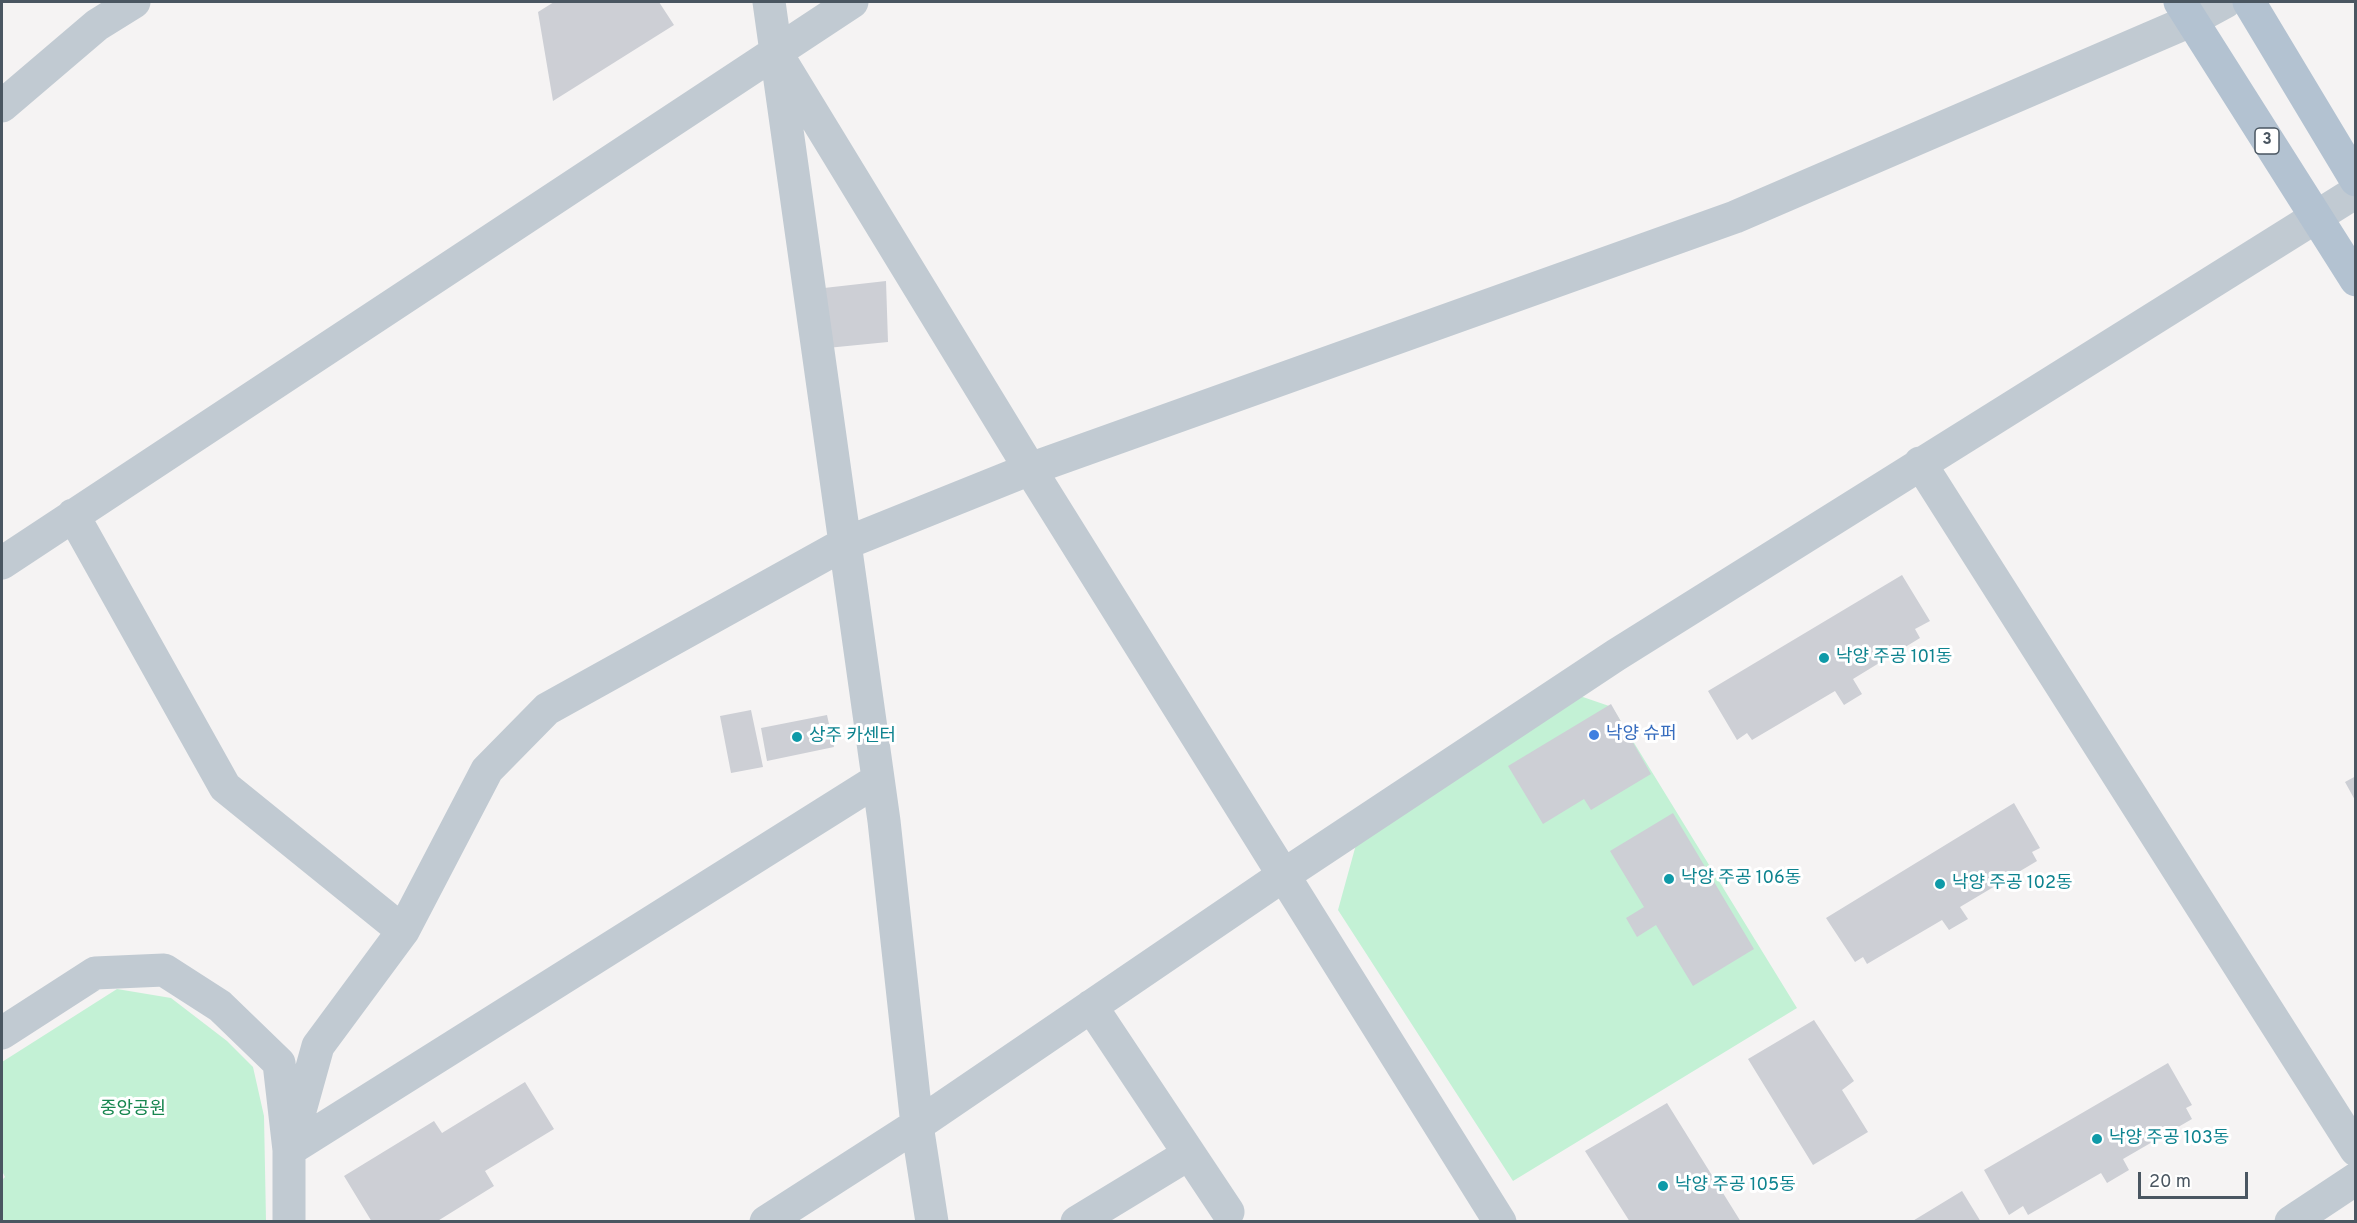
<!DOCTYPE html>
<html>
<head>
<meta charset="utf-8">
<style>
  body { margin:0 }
  #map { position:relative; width:2357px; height:1223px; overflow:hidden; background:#f5f3f3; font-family:Overpass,sans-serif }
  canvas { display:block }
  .frame { position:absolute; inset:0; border:3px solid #4a5661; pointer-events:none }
  .scale { position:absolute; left:2138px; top:1172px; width:110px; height:27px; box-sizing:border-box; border:3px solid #4a5661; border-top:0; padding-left:8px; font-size:18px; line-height:21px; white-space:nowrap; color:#4a5661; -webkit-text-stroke:4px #fff; paint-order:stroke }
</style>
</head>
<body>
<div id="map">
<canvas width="2357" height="1223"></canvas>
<div class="frame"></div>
<div class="scale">20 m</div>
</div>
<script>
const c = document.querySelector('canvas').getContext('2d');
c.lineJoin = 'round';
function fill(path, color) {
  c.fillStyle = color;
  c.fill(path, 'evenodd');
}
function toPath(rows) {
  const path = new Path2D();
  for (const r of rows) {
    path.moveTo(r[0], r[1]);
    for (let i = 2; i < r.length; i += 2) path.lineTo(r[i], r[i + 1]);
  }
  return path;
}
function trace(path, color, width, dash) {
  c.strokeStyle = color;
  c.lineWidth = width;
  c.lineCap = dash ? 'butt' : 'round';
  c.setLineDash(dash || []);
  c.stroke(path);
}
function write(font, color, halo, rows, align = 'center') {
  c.font = font + ' Overpass,"Noto Sans KR",sans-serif';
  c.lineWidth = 6;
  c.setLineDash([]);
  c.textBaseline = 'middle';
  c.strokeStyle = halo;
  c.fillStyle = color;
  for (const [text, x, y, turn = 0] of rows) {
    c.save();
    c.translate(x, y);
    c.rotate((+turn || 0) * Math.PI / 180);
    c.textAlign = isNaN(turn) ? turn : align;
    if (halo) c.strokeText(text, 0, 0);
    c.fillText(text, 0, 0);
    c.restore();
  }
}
fill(toPath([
  [1580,696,1612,707,1797,1008,1513,1181,1338,910,1357,841],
  [117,989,171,998,227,1041,253,1067,264,1116,266,1221,2,1221,2,1180,5,1177,2,1171,2,1062]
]), '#c3f1d5');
fill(toPath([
  [554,2,659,2,674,25,553,101,538,12],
  [886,281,888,342,827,348,824,288],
  [1902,575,1930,621,1915,629,1920,638,1853,679,1862,694,1844,705,1835,691,1752,740,1747,733,1737,740,1708,691],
  [1611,704,1651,774,1591,810,1584,799,1543,824,1508,766],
  [751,710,763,767,731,773,720,716],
  [827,715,834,747,767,761,761,728],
  [2356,776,2356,802,2345,782],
  [2014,803,2040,848,2032,852,2037,861,1960,907,1968,919,1949,930,1942,920,1867,964,1863,957,1855,962,1826,918],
  [1673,813,1754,949,1693,986,1656,925,1637,937,1626,918,1644,907,1610,851],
  [1814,1020,1854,1081,1842,1090,1868,1132,1813,1165,1748,1059],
  [2168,1063,2192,1105,2186,1108,2192,1119,2123,1159,2129,1170,2107,1183,2101,1173,2028,1215,2023,1206,2009,1215,1984,1170],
  [525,1082,554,1129,485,1171,494,1186,436,1222,372,1222,344,1176,434,1121,442,1133],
  [1667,1103,1741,1222,1630,1222,1585,1151],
  [1962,1191,1981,1222,1911,1222]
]), '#cdcfd5');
trace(toPath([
  [769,2,884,821,917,1125,932,1222],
  [775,51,1030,469,1500,1222],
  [2,106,97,25,134,2],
  [1920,463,2356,1150],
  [73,515,225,787,403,931],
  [2,563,852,2],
  [1091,1006,1228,1212],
  [2,1033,95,973,164,970,220,1006,279,1063,289,1150,876,781],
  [289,1222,289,1150,318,1046,403,931,487,770,547,709,846,543,1030,469,1735,217,2190,21,2225,2],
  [766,1222,917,1125,1284,875,1616,655,2356,192],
  [1077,1222,1189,1154],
  [2291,1222,2356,1179]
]), '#c1cad2', 33);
trace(toPath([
  [2180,2,2356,280],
  [2249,2,2356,180]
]), '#b3c2d1', 33);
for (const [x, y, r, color] of [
  [1824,658,6,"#0f9aa8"],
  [1594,735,6,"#3f7fe0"],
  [797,737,6,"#0f9aa8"],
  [1669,879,6,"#0f9aa8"],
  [1940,884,6,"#0f9aa8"],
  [2097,1139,6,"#0f9aa8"],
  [1663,1186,6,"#0f9aa8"]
]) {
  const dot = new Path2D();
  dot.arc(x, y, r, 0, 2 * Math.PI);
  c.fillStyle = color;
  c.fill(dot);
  trace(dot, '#fff', 2);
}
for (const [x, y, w] of [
  [2267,141,24]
]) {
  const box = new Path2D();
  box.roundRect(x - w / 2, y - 13, w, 26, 4.5);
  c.fillStyle = '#fff';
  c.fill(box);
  trace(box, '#4a5661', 1.5);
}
write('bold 16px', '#4a5661', null, [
  ["3",2267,141]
]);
write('18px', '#0d838f', '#fff', [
  ["낙양 주공 101동",1836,658],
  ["상주 카센터",809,737],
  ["낙양 주공 106동",1681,879],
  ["낙양 주공 102동",1952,884],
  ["낙양 주공 103동",2109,1139],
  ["낙양 주공 105동",1675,1186]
], 'left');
write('18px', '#366cbe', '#fff', [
  ["낙양 슈퍼",1606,735]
], 'left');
write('18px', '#17864f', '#fff', [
  ["중앙공원",133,1110]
]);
</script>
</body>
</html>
